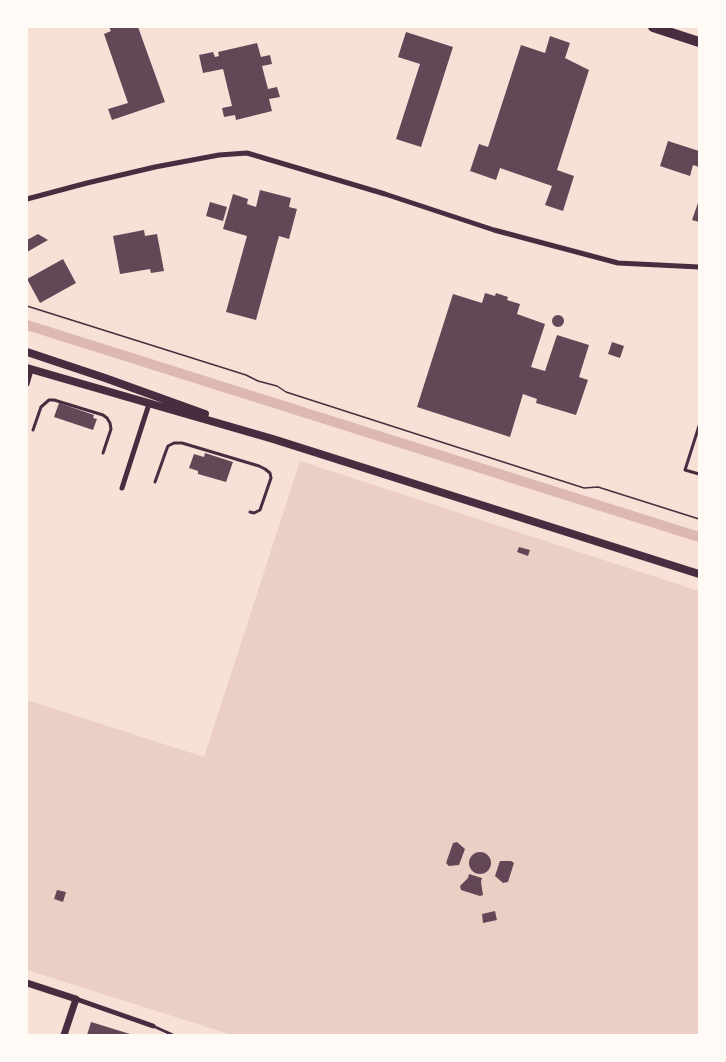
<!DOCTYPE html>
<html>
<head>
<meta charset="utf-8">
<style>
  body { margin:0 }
  #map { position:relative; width:726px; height:1062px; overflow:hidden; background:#f7e1d7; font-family:Poppins,sans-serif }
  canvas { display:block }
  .frame { position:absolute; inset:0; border:28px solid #fffaf5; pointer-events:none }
</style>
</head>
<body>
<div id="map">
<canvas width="726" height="1062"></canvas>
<div class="frame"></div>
</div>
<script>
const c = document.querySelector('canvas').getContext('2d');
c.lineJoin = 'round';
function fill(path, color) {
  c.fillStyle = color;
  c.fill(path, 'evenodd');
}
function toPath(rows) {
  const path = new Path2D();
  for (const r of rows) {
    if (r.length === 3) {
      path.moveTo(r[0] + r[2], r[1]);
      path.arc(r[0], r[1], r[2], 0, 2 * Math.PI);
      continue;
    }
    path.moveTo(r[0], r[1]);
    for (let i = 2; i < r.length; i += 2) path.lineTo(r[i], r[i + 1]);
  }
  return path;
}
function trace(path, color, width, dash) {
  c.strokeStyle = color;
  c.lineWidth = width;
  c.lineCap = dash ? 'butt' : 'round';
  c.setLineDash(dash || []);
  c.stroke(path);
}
fill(toPath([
  [300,461,699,591,699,1035,232,1035,27,970,27,700,204,757]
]), '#ebcfc5');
trace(toPath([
  [27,325,699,537]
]), '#dcb8b0', 10);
fill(toPath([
  [109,27,138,27,165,102,112,120,108,109,128,103,104,34,111,31],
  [406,32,453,47,421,147,396,139,420,64,398,57],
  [550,36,570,43,565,58,589,70,557,170,574,176,563,211,545,205,552,186,500,168,496,180,470,171,479,144,488,147,521,45,545,53],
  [257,43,261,57,270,55,272,64,262,66,268,89,277,87,280,97,269,99,272,111,236,120,235,115,224,117,222,108,232,106,223,69,203,73,199,55,213,52,215,57,219,56,218,52],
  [668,141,699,151,699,167,693,165,690,176,660,166],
  [260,190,291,198,289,207,297,209,289,239,279,236,256,320,226,312,247,236,223,229,233,194,248,199,247,204,256,207],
  [699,200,699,222,692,220],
  [210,202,227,207,223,221,206,216],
  [144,230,145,236,157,234,164,271,151,273,150,269,120,274,113,236],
  [38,234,48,240,27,252,27,240],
  [63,259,76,283,40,303,27,279],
  [485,293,495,296,496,293,508,297,507,300,520,304,517,314,545,324,531,367,545,371,557,335,589,345,579,377,588,380,576,415,536,403,537,399,523,394,510,437,417,407,453,294,482,303],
  [558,321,6],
  [612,342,624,346,620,358,608,354],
  [59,403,94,415,93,418,97,419,93,430,54,417],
  [205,453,233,462,226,482,198,474,198,471,189,468,194,454,204,457],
  [519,547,530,550,528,556,517,552],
  [457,842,465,849,459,865,449,866,446,863,453,843],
  [480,863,11],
  [500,861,511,861,514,863,508,882,503,883,495,876],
  [469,874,482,878,481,882,483,895,480,896,461,890,460,886,468,878],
  [57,890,66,892,63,902,54,899],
  [495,911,497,920,483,923,482,914],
  [91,1022,130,1034,130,1035,87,1035]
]), '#644757');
trace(toPath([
  [27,306,246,375,258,381,277,386,286,392,584,488,598,487,699,519]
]), '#4a2c40', 1.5);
trace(toPath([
  [699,426,685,470,699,474],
  [33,430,41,407,49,400,54,400,103,415,107,418,110,423,111,429,103,453],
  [155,482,166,451,168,446,174,443,182,443,259,466,265,469,270,473,271,478,260,510,254,513,250,512],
  [153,1026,173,1035]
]), '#4a2c40', 3);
trace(toPath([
  [27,199,87,183,155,167,219,155,247,153,385,194,494,230,618,263,699,267],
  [27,384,31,370],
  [122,488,149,404],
  [76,999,153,1026]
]), '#4a2c40', 5);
trace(toPath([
  [27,983,76,999,64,1035]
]), '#4a2c40', 7);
trace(toPath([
  [27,352,105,378,205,414],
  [27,368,273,439,699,574]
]), '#4a2c40', 8);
trace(toPath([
  [653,27,699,42]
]), '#4a2c40', 10);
</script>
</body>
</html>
